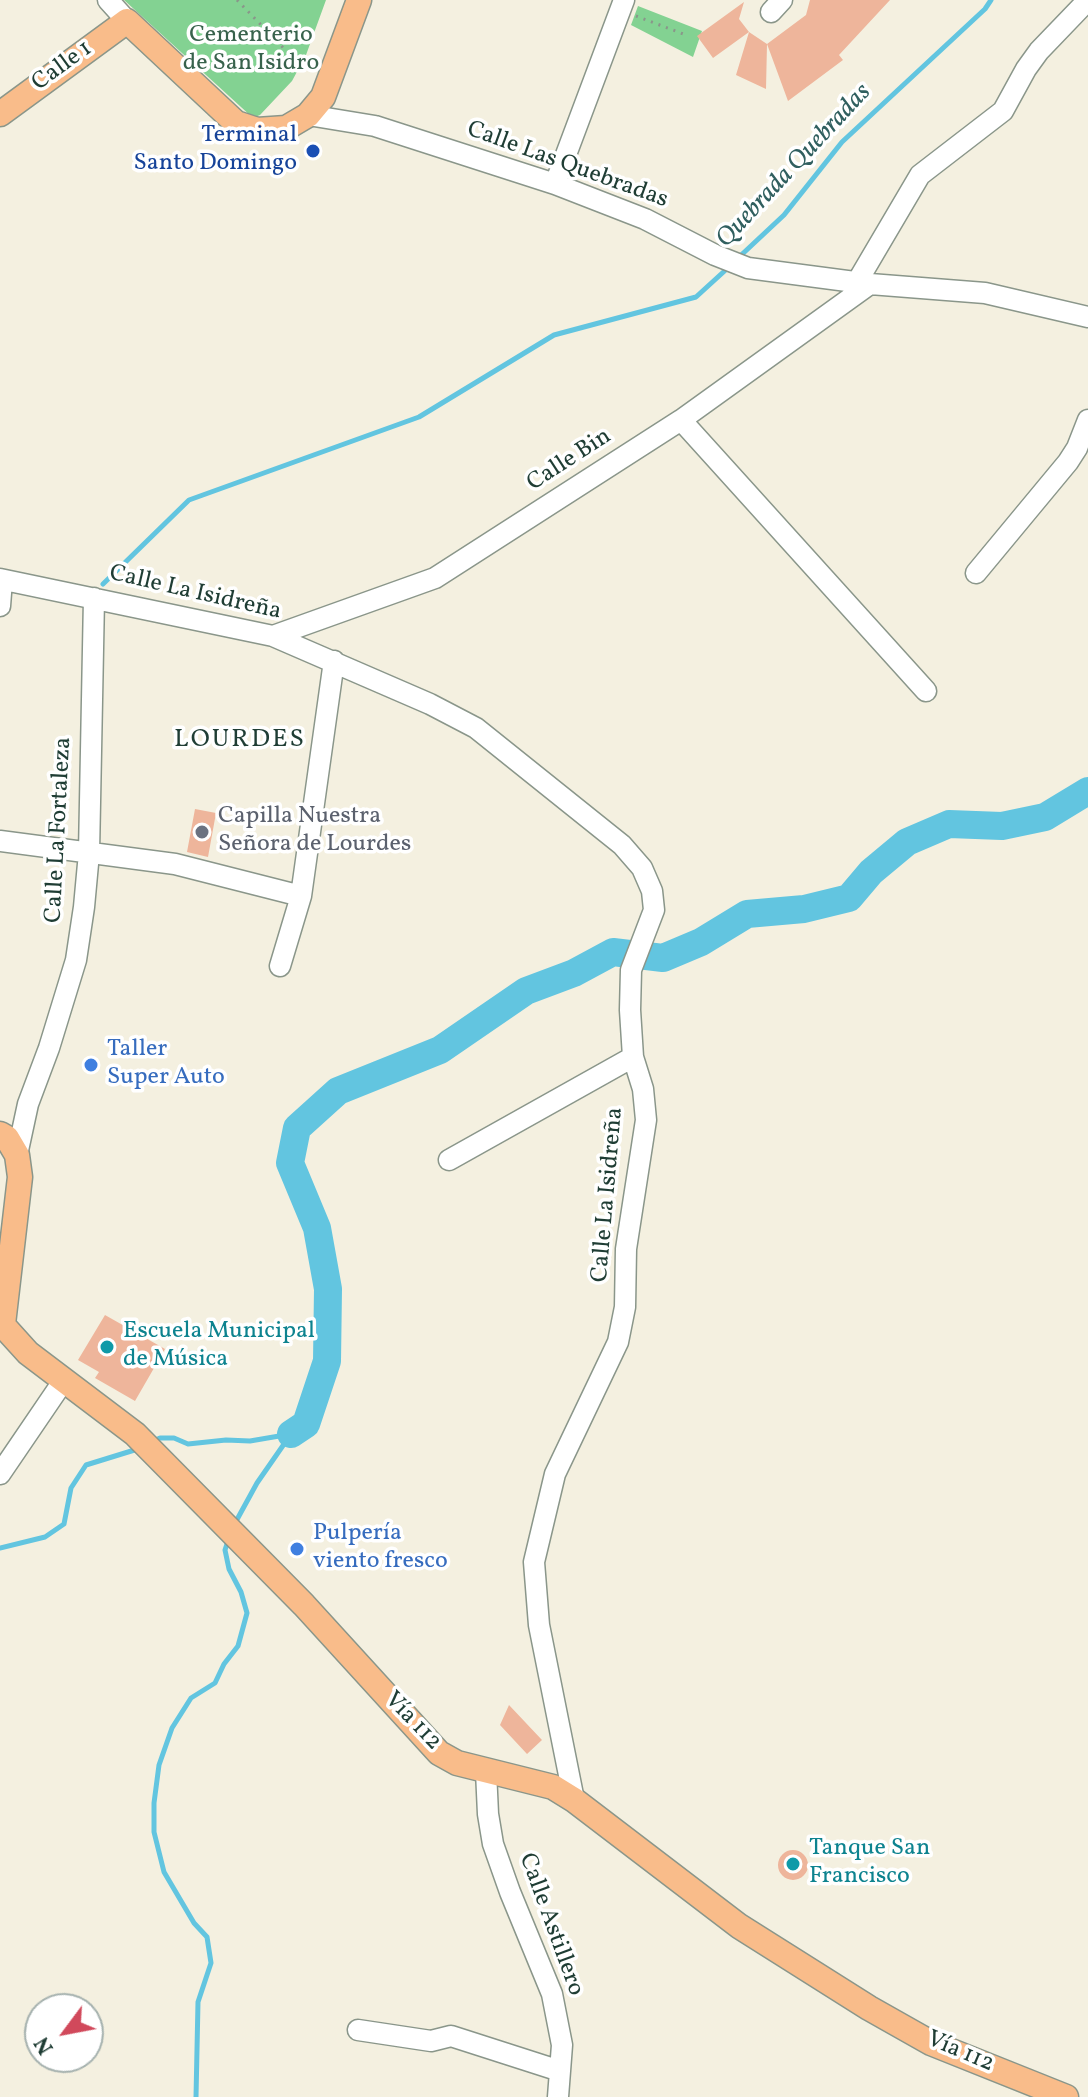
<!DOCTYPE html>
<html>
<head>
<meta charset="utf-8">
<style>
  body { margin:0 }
  #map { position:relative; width:1088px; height:2097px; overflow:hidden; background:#f4f0e0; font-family:Vollkorn,serif }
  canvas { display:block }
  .north { position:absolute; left:24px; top:1993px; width:80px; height:80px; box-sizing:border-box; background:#fff; border:2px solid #a5b1ae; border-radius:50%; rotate:238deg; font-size:22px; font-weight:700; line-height:32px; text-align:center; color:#1f3d34 }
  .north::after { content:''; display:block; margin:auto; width:28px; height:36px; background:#d1495b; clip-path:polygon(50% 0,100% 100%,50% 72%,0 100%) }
</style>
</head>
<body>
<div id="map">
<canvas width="1088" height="2097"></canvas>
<div class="north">N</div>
</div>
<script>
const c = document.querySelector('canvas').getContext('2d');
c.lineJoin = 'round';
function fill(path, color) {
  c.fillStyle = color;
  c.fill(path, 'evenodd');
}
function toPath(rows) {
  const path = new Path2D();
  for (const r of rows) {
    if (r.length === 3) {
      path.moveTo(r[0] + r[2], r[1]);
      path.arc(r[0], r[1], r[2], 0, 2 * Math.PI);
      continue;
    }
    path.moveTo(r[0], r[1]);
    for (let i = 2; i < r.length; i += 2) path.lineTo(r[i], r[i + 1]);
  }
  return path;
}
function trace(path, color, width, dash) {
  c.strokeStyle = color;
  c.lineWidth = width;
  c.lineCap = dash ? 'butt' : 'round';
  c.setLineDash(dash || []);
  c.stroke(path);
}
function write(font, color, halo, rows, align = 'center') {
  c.font = font + ' Vollkorn,serif';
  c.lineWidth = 7;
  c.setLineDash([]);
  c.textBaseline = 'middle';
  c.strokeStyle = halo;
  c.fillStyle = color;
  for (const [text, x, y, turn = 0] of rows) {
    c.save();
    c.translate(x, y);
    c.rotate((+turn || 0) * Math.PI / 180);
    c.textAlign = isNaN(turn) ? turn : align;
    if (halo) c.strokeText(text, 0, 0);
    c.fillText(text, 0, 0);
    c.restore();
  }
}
fill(toPath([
  [124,0,326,0,306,55,292,81,260,115,253,118],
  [638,6,702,31,693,57,631,25]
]), '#83d292');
trace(toPath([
  [737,259,784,215,842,142,985,9,991,0],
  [103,584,189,500,419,417,554,335,696,297,730,266],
  [153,1441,160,1438,174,1438,188,1444,226,1440,250,1441,291,1434],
  [234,1525,257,1483,291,1434],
  [0,1548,45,1537,64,1524,71,1488,86,1465,141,1448],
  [196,2097,198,2002,211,1963,207,1937,194,1923,164,1872,154,1832,154,1803,159,1765,172,1728,191,1698,215,1683,224,1664,238,1646,247,1613,241,1592,229,1569,225,1550,229,1538]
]), '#62c5e0', 5);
trace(toPath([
  [291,1434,306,1424,327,1361,328,1289,317,1228,290,1163,297,1128,338,1091,440,1050,526,991,574,973,613,952,663,958,701,942,747,914,804,909,849,898,871,872,907,842,949,824,1002,826,1045,817,1088,791]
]), '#62c5e0', 28);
fill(toPath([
  [810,0,890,0,839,55,843,60,788,101,767,44,806,15],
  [744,2,739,19,749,32,713,58,697,36],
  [749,32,767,44,766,89,736,75],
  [195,809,216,813,208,857,187,852],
  [105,1315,165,1349,135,1401,95,1378,99,1372,78,1360],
  [509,1705,542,1740,527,1754,500,1725],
  [793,1865,15]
]), '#eeb59b');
const minor = toPath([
  [108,0,127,21],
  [771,12,782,0],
  [308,115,375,126,555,184,645,219,715,255,748,268,870,284,985,293,1088,317],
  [555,184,624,0],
  [857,282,920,175,1003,111,1026,69,1039,51,1088,0],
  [681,420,926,691],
  [976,573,1068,462,1077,448,1088,420],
  [0,579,273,636,430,704,476,728,622,845,642,868,652,891,654,910,631,970,630,1010,633,1057,643,1089,646,1120,626,1249,625,1307,618,1342,555,1474,534,1562,539,1625,574,1800],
  [0,606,2,580],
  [273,636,435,578,681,420,870,284],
  [0,841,175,864,301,896],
  [280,966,301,896,334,661],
  [17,1155,28,1104,49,1048,76,960,84,907,89,853,94,598],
  [449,1160,633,1057],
  [0,1474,64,1380],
  [486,1771,488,1814,493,1844,510,1892,552,1994,562,2045,558,2097],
  [358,2030,431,2041,451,2036,560,2071]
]);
const major = toPath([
  [0,114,127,21,236,123,257,130,286,128,308,115,323,97,359,0],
  [0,1134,7,1138,17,1155,20,1177,3,1324],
  [0,1322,28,1353,135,1434,304,1605,439,1753,457,1763,553,1787,574,1800,739,1926,869,2008,931,2043,1066,2097]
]);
trace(minor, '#8a968a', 23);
trace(major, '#8a968a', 27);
trace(toPath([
  [237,0,296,61],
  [636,16,686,35]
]), '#8a968a', 3, [2, 6]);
trace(minor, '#fff', 20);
trace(major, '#f9bc8a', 24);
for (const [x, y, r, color] of [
  [313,151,8,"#1a4fb4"],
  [202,832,8,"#6b7280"],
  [91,1065,8,"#3f7fe0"],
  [107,1347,8,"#0f9aa8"],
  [297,1549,8,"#3f7fe0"],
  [793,1864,8,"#0f9aa8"]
]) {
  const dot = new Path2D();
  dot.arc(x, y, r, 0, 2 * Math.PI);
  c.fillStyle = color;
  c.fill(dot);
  trace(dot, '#fff', 3);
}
write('24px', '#38624c', '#fff', [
  ["Cementerio",251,37],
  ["de San Isidro",251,65]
]);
write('24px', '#1f3d34', '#fff', [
  ["Calle 1",63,67,-36],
  ["Calle Las Quebradas",567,166,20],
  ["Calle Bin",570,461,-33],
  ["Calle La Isidreña",195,594,13],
  ["Calle La Fortaleza",60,830,-87],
  ["Calle La Isidreña",609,1195,-85],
  ["Vía 112",412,1722,46],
  ["Calle Astillero",550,1925,70],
  ["Vía 112",960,2053,23]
]);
write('24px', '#164399', '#fff', [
  ["Terminal",297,137],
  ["Santo Domingo",297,165]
], 'right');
write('24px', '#5b616d', '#fff', [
  ["Capilla Nuestra",218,818],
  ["Señora de Lourdes",218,846]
], 'left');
write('24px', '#366cbe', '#fff', [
  ["Taller",107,1051],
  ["Super Auto",107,1079],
  ["Pulpería",313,1535],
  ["viento fresco",313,1563]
], 'left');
write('24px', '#0d838f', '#fff', [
  ["Escuela Municipal",123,1333],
  ["de Música",123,1361],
  ["Tanque San",809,1850],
  ["Francisco",809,1878]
], 'left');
write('italic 26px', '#305f5f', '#fff', [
  ["Quebrada Quebradas",795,167,-47]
]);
c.letterSpacing = '2px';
write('26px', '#1f3d34', '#fff', [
  ["LOURDES",240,741]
]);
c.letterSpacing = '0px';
</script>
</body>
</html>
